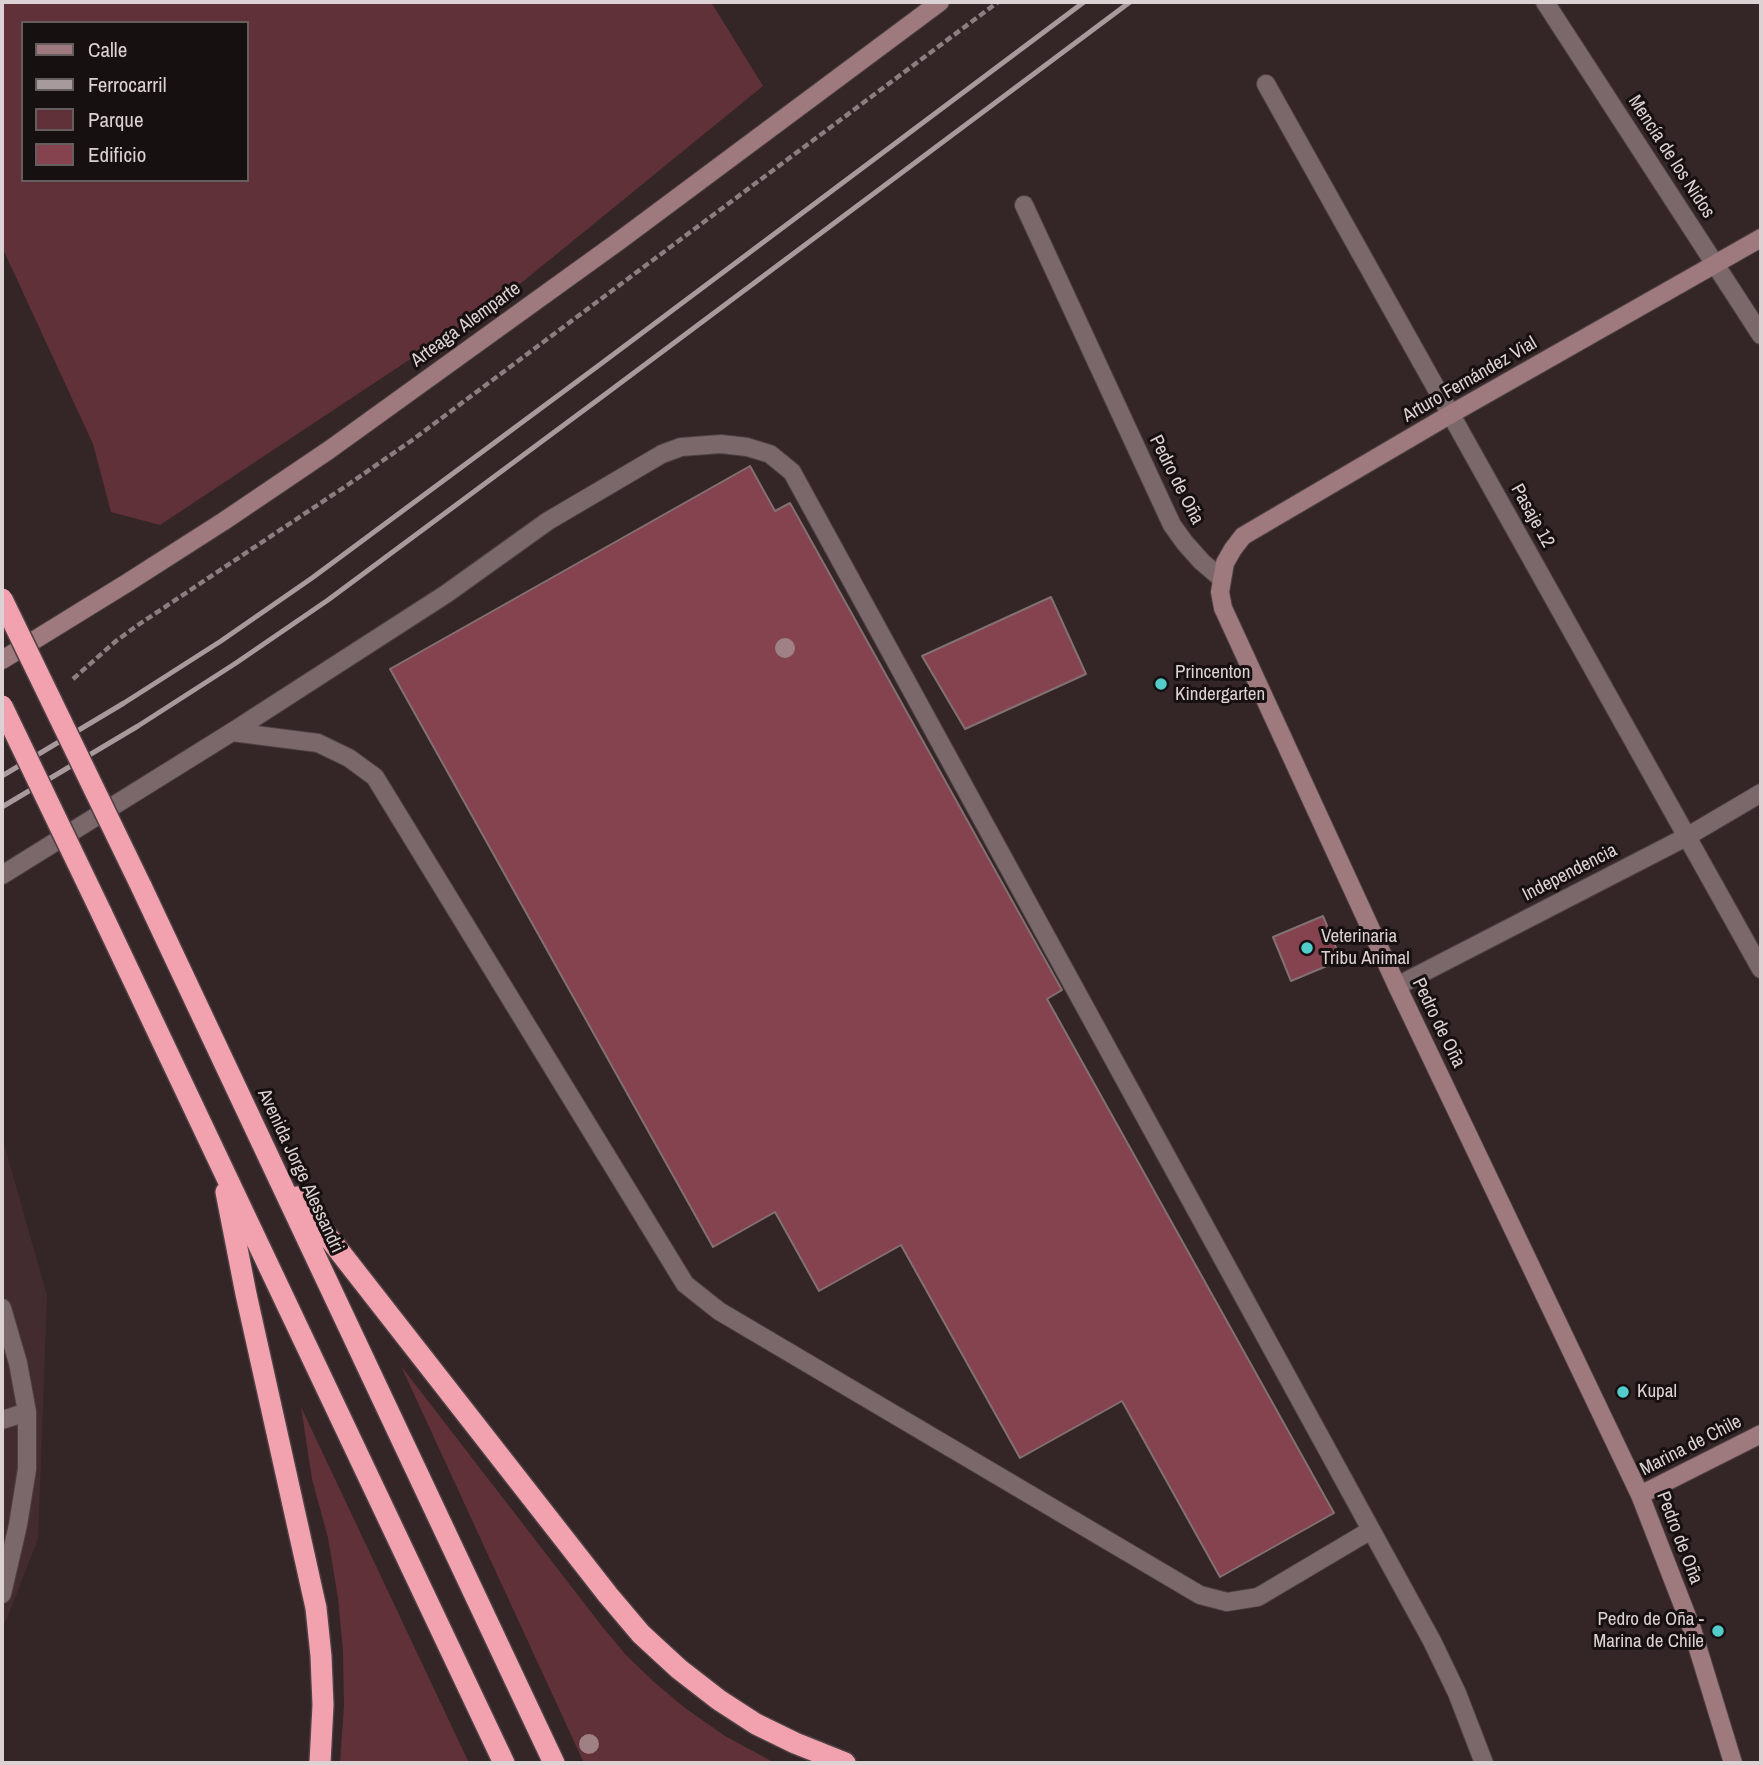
<!DOCTYPE html>
<html>
<head>
<meta charset="utf-8">
<style>
  body { margin:0 }
  #map { position:relative; width:1763px; height:1765px; overflow:hidden; background:#342527; font-family:"Archivo Narrow",sans-serif }
  canvas { display:block }
  .frame { position:absolute; inset:0; border:4px solid #dcd1d3; pointer-events:none }
  .legend { position:absolute; left:21px; top:21px; width:228px; height:161px; box-sizing:border-box; background:#171011; border:2px solid #665d5f; margin:0; padding:9px 12px; list-style:none; font-size:21px; color:#dcd1d3 }
  .legend li { display:flex; align-items:center; gap:14px; height:35px }
  .legend b { width:35px; border:2px solid #665d5f }
</style>
</head>
<body>
<div id="map">
<canvas width="1763" height="1765"></canvas>
<div class="frame"></div>
<ul class="legend">
<li><b style="height:9px;background:#9e797e"></b>Calle</li>
<li><b style="height:9px;background:#a79a9c"></b>Ferrocarril</li>
<li><b style="height:19px;background:#603139"></b>Parque</li>
<li><b style="height:19px;background:#84434f"></b>Edificio</li>
</ul>
</div>
<script>
const c = document.querySelector('canvas').getContext('2d');
c.lineJoin = 'round';
function fill(path, color) {
  c.fillStyle = color;
  c.fill(path, 'evenodd');
}
function toPath(rows) {
  const path = new Path2D();
  for (const r of rows) {
    path.moveTo(r[0], r[1]);
    for (let i = 2; i < r.length; i += 2) path.lineTo(r[i], r[i + 1]);
  }
  return path;
}
function trace(path, color, width, dash) {
  c.strokeStyle = color;
  c.lineWidth = width;
  c.lineCap = dash ? 'butt' : 'round';
  c.setLineDash(dash || []);
  c.stroke(path);
}
function write(font, color, halo, rows, align = 'center') {
  c.font = font + ' "Archivo Narrow",sans-serif';
  c.lineWidth = 6;
  c.setLineDash([]);
  c.textBaseline = 'middle';
  c.strokeStyle = halo;
  c.fillStyle = color;
  for (const [text, x, y, turn = 0] of rows) {
    c.save();
    c.translate(x, y);
    c.rotate((+turn || 0) * Math.PI / 180);
    c.textAlign = isNaN(turn) ? turn : align;
    if (halo) c.strokeText(text, 0, 0);
    c.fillText(text, 0, 0);
    c.restore();
  }
}
fill(toPath([
  [2,1137,47,1296,38,1539,2,1631]
]), '#432c2f');
fill(toPath([
  [2,2,711,2,763,86,504,297,160,525,111,512,93,444,2,247],
  [23,23,247,23,247,180,23,180],
  [401,1366,601,1625,626,1655,654,1682,685,1708,725,1736,775,1763,584,1763],
  [301,1407,469,1763,340,1763,344,1705,343,1651,338,1598,328,1538,312,1479]
]), '#603139');
const building = toPath([
  [750,466,775,511,790,503,1062,990,1047,999,1334,1513,1220,1577,1122,1401,1020,1458,901,1245,819,1291,775,1212,713,1247,390,669,750,466],
  [1051,597,1086,674,965,729,922,656,1051,597],
  [1323,916,1341,960,1291,981,1273,937,1323,916]
]);
fill(building, '#84434f');
trace(building, '#837072', 2);
const lane = toPath([
  [232,732,318,743,349,758,375,777,685,1284,719,1311,1200,1595,1227,1602,1258,1597,1371,1530],
  [2,875,232,732,446,594,548,521,662,454,681,447,721,444,747,447,770,454,792,472,1432,1641,1457,1693,1484,1763],
  [2,1308,18,1363,27,1412,27,1469,18,1525,2,1594],
  [2,1420,27,1412]
]);
const street = toPath([
  [1545,2,1761,335],
  [1266,84,1761,969],
  [1024,205,1172,525,1185,543,1202,562,1222,579],
  [1397,986,1688,836,1761,793]
]);
const secondary = toPath([
  [2,660,127,583,224,521,329,450,619,241,940,2],
  [1640,1495,1761,1434],
  [1733,1763,1692,1629,1640,1495,1397,986,1229,621,1223,608,1220,592,1225,563,1233,549,1243,536,1451,414,1761,238]
]);
const highway = toPath([
  [141,886,554,1763],
  [101,912,504,1763],
  [226,1192,246,1294,316,1608,321,1656,323,1705,320,1763],
  [297,1197,608,1595,641,1634,679,1669,719,1700,756,1724,795,1743,845,1763]
]);
trace(lane, '#4d4143', 20);
trace(street, '#4d4143', 20);
trace(secondary, '#4d4143', 20);
trace(highway, '#4d4143', 24);
trace(toPath([
  [73,679,116,641,138,625,349,484,411,441,998,2]
]), '#8b7e80', 4.5, [7, 3.5]);
trace(lane, '#7a686a', 18);
trace(street, '#7a686a', 18);
trace(secondary, '#9e797e', 18);
trace(highway, '#f2a2ae', 21);
trace(toPath([
  [2,776,124,703,221,641,312,578,602,363,1084,2],
  [2,807,138,726,236,663,328,600,607,393,1130,2]
]), '#a79a9c', 5);
const highwayBridge = toPath([
  [2,599,141,886],
  [2,706,101,912]
]);
trace(highwayBridge, '#4d4143', 24, []);
trace(highwayBridge, '#f2a2ae', 21);
c.fillStyle = '#9f8185';
for (const [x, y] of [
  [785,648],
  [589,1744]
]) {
  c.beginPath();
  c.arc(x, y, 10, 0, 2 * Math.PI);
  c.fill();
}
for (const [x, y, r, color] of [
  [1161,684,7,"#52cdcc"],
  [1307,948,7,"#52cdcc"],
  [1623,1392,7,"#52cdcc"],
  [1718,1631,7,"#52cdcc"]
]) {
  const dot = new Path2D();
  dot.arc(x, y, r, 0, 2 * Math.PI);
  c.fillStyle = color;
  c.fill(dot);
  trace(dot, '#171011', 2.5);
}
write('19px', '#dcd1d3', '#171011', [
  ["Mencía de los Nidos",1671,157,57],
  ["Arteaga Alemparte",466,325,-36],
  ["Arturo Fernández Vial",1470,380,-30],
  ["Pedro de Oña",1176,480,63],
  ["Pasaje 12",1532,516,61],
  ["Independencia",1570,873,-27],
  ["Pedro de Oña",1438,1023,64],
  ["Avenida Jorge Alessandri",300,1171,65],
  ["Marina de Chile",1691,1446,-27],
  ["Pedro de Oña",1679,1538,69]
]);
write('19px', '#dcd1d3', '#171011', [
  ["Princenton",1175,673],
  ["Kindergarten",1175,695],
  ["Veterinaria",1321,937],
  ["Tribu Animal",1321,959],
  ["Kupal",1637,1392],
  ["Pedro de Oña -",1704,1620,"right"],
  ["Marina de Chile",1704,1642,"right"]
], 'left');
</script>
</body>
</html>
